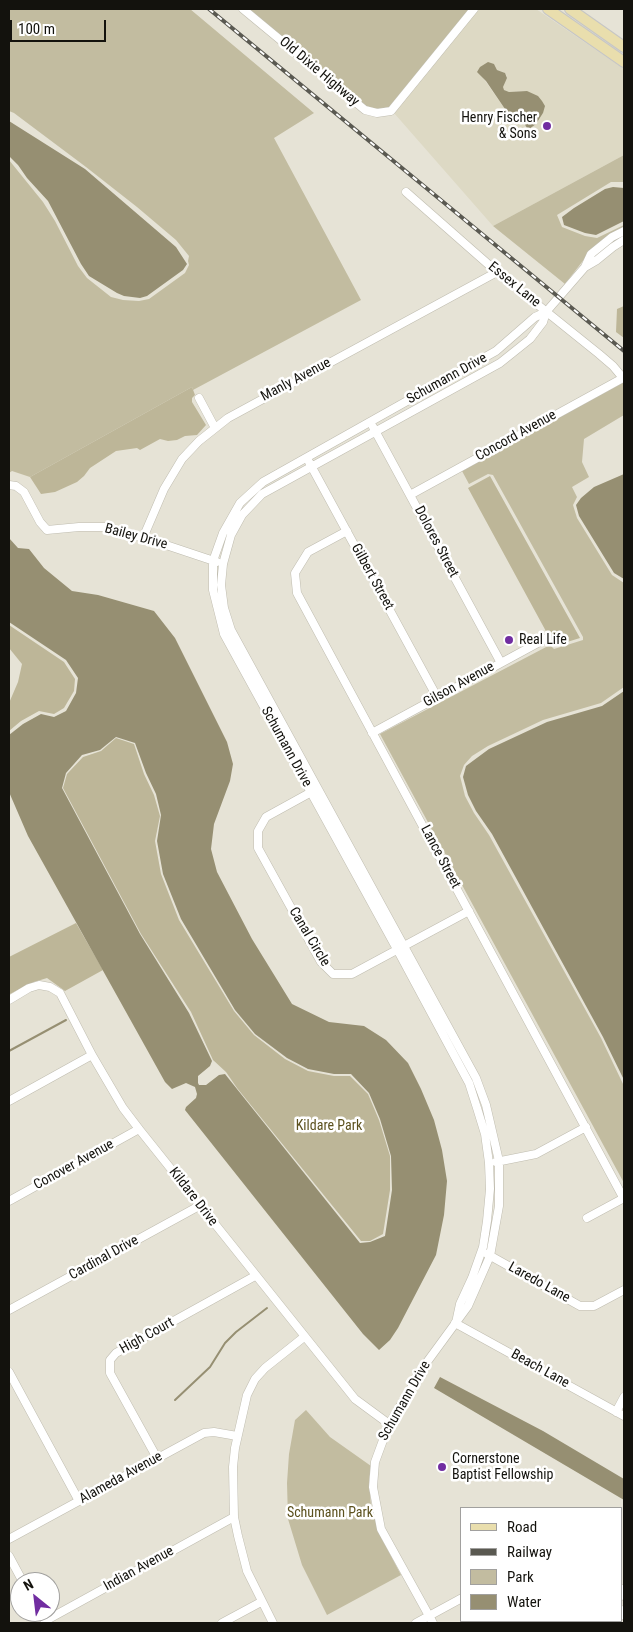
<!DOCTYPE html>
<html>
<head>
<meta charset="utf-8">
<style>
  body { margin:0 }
  #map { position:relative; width:633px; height:1632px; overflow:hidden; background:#e6e3d6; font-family:"Roboto Condensed",sans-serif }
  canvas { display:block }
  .frame { position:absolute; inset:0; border:10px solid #13120d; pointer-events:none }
  .legend { position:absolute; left:460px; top:1507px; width:162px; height:115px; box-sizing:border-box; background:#fff; border:1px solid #a1a09e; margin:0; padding:6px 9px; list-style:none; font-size:15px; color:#13120d }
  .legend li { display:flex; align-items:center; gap:10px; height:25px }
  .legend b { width:25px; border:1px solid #a1a09e }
  .north { position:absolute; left:10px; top:1572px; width:50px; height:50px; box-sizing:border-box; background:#fff; border:1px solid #a1a09e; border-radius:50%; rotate:331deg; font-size:14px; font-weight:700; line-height:20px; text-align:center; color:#13120d }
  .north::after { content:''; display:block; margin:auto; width:18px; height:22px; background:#712da1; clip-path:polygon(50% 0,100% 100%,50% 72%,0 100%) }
  .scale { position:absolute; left:10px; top:20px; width:96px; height:22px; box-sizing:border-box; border:2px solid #13120d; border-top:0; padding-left:6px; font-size:15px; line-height:18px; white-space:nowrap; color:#13120d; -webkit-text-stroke:4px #fff; paint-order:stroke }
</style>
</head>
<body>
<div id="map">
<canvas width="633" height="1632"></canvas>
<div class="frame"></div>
<ul class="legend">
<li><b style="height:6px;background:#e9dead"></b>Road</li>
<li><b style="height:6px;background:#5a5951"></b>Railway</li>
<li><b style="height:14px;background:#c2bca0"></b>Park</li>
<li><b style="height:14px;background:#968f72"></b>Water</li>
</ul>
<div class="north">N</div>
<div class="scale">100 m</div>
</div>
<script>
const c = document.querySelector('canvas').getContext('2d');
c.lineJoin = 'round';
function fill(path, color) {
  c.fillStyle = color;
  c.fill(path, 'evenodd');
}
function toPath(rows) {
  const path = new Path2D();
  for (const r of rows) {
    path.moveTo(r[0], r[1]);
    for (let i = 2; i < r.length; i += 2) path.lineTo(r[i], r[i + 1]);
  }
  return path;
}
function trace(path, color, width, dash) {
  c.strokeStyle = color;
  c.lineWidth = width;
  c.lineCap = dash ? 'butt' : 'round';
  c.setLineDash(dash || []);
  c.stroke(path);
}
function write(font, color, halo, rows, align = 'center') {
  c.font = font + ' "Roboto Condensed",sans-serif';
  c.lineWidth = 5;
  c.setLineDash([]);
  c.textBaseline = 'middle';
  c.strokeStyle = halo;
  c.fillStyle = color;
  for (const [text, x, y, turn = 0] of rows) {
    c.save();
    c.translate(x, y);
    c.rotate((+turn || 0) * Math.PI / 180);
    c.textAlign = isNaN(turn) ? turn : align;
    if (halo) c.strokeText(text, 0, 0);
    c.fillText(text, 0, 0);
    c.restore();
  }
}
fill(toPath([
  [480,9,536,9,624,69,624,155,493,226,394,113,472,16],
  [494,64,497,70,503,72,507,76,507,78,502,87,504,90,509,92,526,91,543,113,536,124,527,128,524,122,518,121,505,109,481,75]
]), '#ddd9c4');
fill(toPath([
  [9,9,190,9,314,113,274,138,361,300,193,390,192,387,30,477,12,471,9,473,9,160,43,202,55,221,78,266,87,278,111,297,123,300,139,301,149,299,185,273,189,265,188,261,189,256,176,240,137,207,86,167,14,113,9,111],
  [248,9,469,9,389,107,376,110,366,107],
  [624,155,624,182,611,182,557,215,562,227,585,236,597,238,624,225,624,228,592,249,565,284,493,226],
  [624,382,624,415,584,439,582,462,589,477,572,487,577,497,573,505,577,518,612,575,624,583,624,687,601,703,543,720,488,746,472,756,464,765,460,776,465,796,474,813,489,835,601,1038,624,1086,624,1183,380,734,550,645,554,649,583,640,583,637,493,475,488,474,469,484,462,471],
  [306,1410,330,1437,371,1466,369,1481,371,1506,381,1537,401,1575,327,1615,302,1565,288,1519,287,1483,289,1454,295,1420]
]), '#c2bca0');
fill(toPath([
  [624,306,624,338,616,332,617,309],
  [192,387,195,395,192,398,192,402,206,425,197,435,185,436,177,440,168,441,160,439,140,450,137,448,116,451,90,468,84,476,77,482,55,492,41,494,30,477],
  [490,476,580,638,554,646,468,488],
  [9,625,64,662,75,679,74,691,64,708,54,714,39,711,21,721,9,731,9,703,18,682,22,664,9,648],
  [116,738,134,744,144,774,154,795,160,816,155,841,161,874,179,920,234,1011,254,1035,285,1059,308,1071,334,1076,350,1076,368,1094,379,1120,390,1156,390,1190,383,1234,370,1241,361,1241,237,1088,226,1072,213,1060,191,1012,141,934,63,788,67,774,83,757,101,751],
  [76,923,103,970,65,991,47,978,34,982,10,994,9,957]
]), '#bdb698');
fill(toPath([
  [488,62,494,64,497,70,505,73,507,78,503,87,504,90,509,92,527,91,538,96,542,101,545,106,543,113,536,124,529,129,527,128,524,123,518,121,505,109,486,81,477,72,480,67],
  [9,121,85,169,176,247,187,264,183,270,147,296,140,298,124,296,117,293,89,276,81,264,48,201,27,178,18,165,9,156],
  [613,187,624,188,624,221,596,235,585,233,564,225,562,217,574,208,605,189],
  [624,474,624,579,614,573,579,516,576,505,581,498,594,487],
  [9,538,18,548,29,549,44,568,72,591,98,595,154,611,175,638,227,742,233,764,230,781,214,824,211,849,217,872,252,939,292,1004,329,1022,364,1026,386,1040,408,1063,421,1089,434,1120,442,1150,447,1181,444,1215,436,1255,398,1328,390,1340,379,1350,363,1334,185,1110,186,1107,196,1098,197,1094,195,1087,186,1083,172,1089,165,1082,28,836,9,792,9,735,23,724,41,714,54,717,66,711,76,693,78,678,66,660,9,622],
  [116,737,135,743,146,773,156,794,161,815,157,841,163,874,181,919,235,1010,255,1034,287,1058,308,1069,334,1074,351,1074,369,1093,380,1119,391,1156,392,1190,385,1236,370,1242,360,1243,225,1074,219,1075,206,1085,199,1085,198,1083,198,1076,210,1066,212,1061,189,1013,140,934,62,788,66,773,82,755,100,750],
  [624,691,624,1080,603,1037,492,834,476,811,468,795,463,777,466,766,489,749,547,722,602,706],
  [440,1377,543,1431,624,1479,624,1500,434,1388]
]), '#968f72');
trace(toPath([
  [9,1051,66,1020],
  [175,1400,210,1367,225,1343,236,1332,267,1308]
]), '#968f72', 2);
const minor = toPath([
  [243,9,365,110,377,113,391,111,474,9],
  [406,192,497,272,599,354,613,366,623,378,410,495],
  [585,267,591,254,612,237,624,231],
  [199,398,215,428],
  [373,427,501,663],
  [309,462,437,697],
  [9,485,16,486,24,492,40,522,47,530,79,527,105,527,160,543,217,562],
  [347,531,308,552,295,573,297,593,624,1199],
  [143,538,164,489,182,459,199,441,228,418,497,272],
  [372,733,547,638],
  [315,790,266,817,258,831,258,848,321,962,333,974,352,974,469,911],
  [9,1000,29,988,39,985,50,987,60,993,92,1055,123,1108,139,1129,355,1399,389,1424],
  [9,1101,92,1055],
  [496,1162,536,1154,586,1127],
  [9,1201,139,1129],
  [587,1218,624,1198],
  [487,1254,580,1306,594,1306,624,1290],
  [9,1310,199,1206],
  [457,1318,460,1304,472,1278,483,1247,487,1221,490,1189,489,1163,485,1134,477,1108,469,1083,397,949,224,634,213,590,213,561,223,533,240,503,263,482,496,351,535,317,546,312],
  [455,1323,624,1416],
  [9,1372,79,1501],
  [616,1412,624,1397],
  [157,1458,110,1373,110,1360,116,1353,255,1276],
  [9,1539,204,1433,214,1432,237,1436],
  [9,1556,23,1582],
  [622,1589,624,1596],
  [40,1612,46,1623],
  [622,1615,624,1610],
  [45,1621,234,1517],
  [222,1623,261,1602],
  [273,1623,247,1571,238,1536,234,1517,233,1467,235,1448,247,1395,255,1379,265,1368,304,1337],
  [416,1623,462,1598],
  [433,1623,381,1529,373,1487,375,1462,389,1424,427,1362,468,1306,490,1256,499,1206,499,1161,486,1105,476,1078,231,630,224,608,221,585,223,564,231,535,242,515,262,494,500,363,530,339,543,322,546,312,585,267,597,260,613,247,624,240],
  [608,1623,613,1621]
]);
const major = toPath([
  [548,9,624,62],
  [570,9,624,47]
]);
trace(minor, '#bfbcaf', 9);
trace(major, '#c6c6c5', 12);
trace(minor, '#fff', 8);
trace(major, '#e9dead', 10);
const rail = toPath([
  [209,9,624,351]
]);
trace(rail, '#5a5951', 4);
trace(rail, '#fff', 2, [5.5]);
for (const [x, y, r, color] of [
  [547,126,5,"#712da1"],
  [509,640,5,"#712da1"],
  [442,1467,5,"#712da1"]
]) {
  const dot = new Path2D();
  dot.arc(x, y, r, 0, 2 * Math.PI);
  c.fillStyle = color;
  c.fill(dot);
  trace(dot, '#fff', 2);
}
write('14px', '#13120d', '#fff', [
  ["Old Dixie Highway",319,72,40],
  ["Essex Lane",514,285,39],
  ["Schumann Drive",447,379,-29],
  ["Manly Avenue",296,380,-28],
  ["Concord Avenue",516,436,-29],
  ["Bailey Drive",136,537,15],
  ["Dolores Street",436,542,62],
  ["Gilbert Street",372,577,61],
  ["Gilson Avenue",459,685,-29],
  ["Schumann Drive",286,747,61],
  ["Lance Street",440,857,62],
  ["Canal Circle",309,937,59],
  ["Conover Avenue",74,1165,-29],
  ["Kildare Drive",193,1197,52],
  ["Cardinal Drive",104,1258,-29],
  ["Laredo Lane",539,1283,29],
  ["High Court",147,1336,-29],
  ["Beach Lane",540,1369,29],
  ["Schumann Drive",405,1401,-60],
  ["Alameda Avenue",121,1478,-29],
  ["Indian Avenue",139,1569,-29]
]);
write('14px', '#13120d', '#fff', [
  ["Henry Fischer",537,118,"right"],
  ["& Sons",537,134,"right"],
  ["Real Life",519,640],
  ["Cornerstone",452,1459],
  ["Baptist Fellowship",452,1475]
], 'left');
write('14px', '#5c511e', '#fff', [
  ["Kildare Park",329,1126],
  ["Schumann Park",330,1513]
]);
</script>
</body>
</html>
